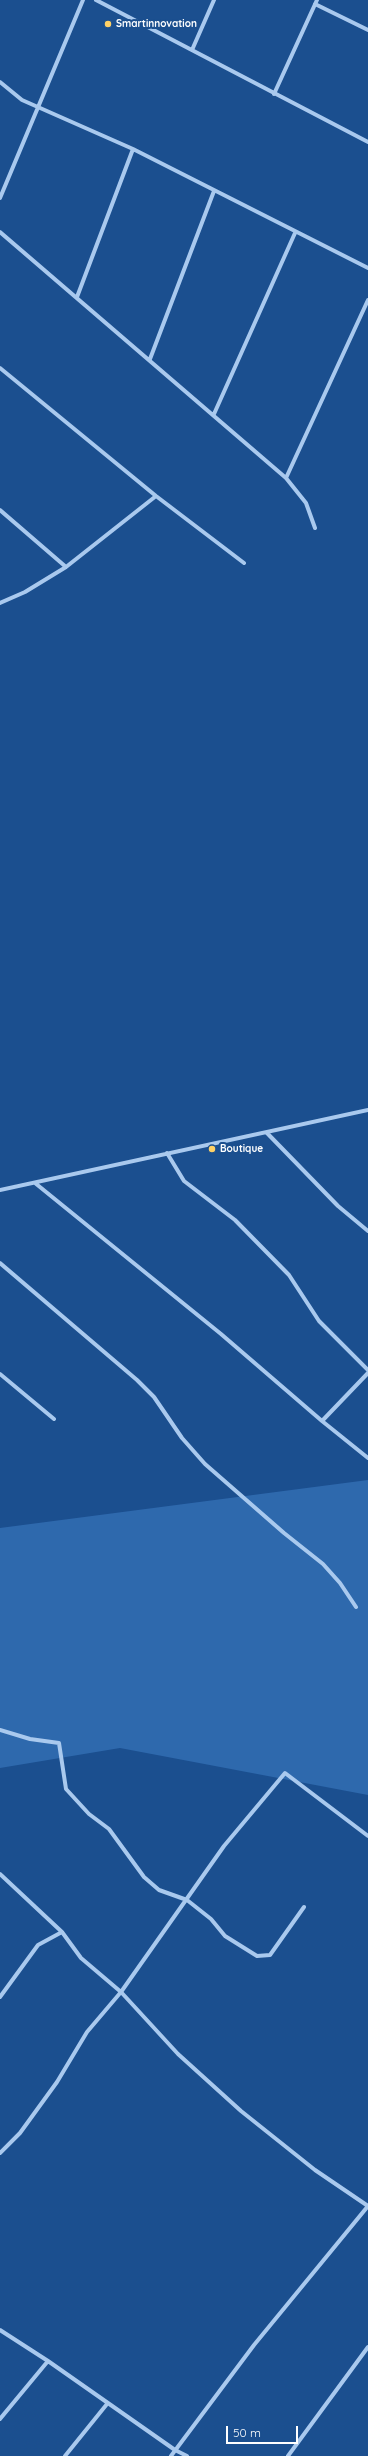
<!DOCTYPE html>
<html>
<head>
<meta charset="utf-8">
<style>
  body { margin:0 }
  #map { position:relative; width:368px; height:2456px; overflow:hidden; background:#1b4f8f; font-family:Quicksand,sans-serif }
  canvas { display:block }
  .scale { position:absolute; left:226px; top:2426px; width:72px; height:18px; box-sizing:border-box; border:2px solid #fff; border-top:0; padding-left:5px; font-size:12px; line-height:14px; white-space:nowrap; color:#fff; -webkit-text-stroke:3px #1b4f8f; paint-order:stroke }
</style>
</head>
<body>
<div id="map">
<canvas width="368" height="2456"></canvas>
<div class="scale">50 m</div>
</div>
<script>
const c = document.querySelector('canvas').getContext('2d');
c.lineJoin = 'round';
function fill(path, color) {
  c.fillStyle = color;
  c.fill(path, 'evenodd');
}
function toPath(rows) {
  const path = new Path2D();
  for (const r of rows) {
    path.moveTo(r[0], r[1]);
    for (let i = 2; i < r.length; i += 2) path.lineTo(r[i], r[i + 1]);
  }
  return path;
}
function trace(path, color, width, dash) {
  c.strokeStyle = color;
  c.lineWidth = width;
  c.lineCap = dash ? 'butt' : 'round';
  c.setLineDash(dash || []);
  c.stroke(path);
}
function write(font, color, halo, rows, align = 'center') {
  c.font = font + ' Quicksand,sans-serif';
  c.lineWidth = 4;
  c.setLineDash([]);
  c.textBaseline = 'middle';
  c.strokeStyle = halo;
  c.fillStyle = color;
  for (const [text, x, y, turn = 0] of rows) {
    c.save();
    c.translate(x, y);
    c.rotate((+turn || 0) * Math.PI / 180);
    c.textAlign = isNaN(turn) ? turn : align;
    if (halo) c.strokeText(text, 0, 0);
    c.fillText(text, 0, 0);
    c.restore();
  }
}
fill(toPath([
  [368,1480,368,1795,120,1748,0,1768,0,1528]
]), '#2e69ad');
trace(toPath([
  [96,0,368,142],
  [315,4,368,30],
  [192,50,214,0],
  [0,82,22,100,133,149,368,268],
  [274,94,317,0],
  [0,198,83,0],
  [0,232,286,478,306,503,315,528],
  [77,297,133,149],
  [150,359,214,191],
  [0,368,156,496,244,563],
  [214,414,295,233],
  [286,478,368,300],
  [0,510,66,567],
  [0,603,25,592,66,567,156,496],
  [267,1133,338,1206,368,1231],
  [167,1153,184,1181,235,1220,289,1275,319,1321,368,1370],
  [35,1183,221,1334,322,1421,368,1373],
  [0,1190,368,1110],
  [0,1263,137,1380,154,1397,182,1438,205,1464,284,1533,323,1564,340,1583,356,1607],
  [0,1374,54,1419],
  [322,1421,368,1458],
  [0,1730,30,1739,59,1743,66,1789,89,1814,109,1829,144,1877,159,1890,187,1900,211,1919,225,1936,257,1956,270,1955,304,1907],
  [0,1874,62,1932,81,1958,121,1992,178,2054,241,2111,315,2170,368,2206],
  [0,1997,38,1945,62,1932],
  [0,2153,20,2133,57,2082,87,2032,121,1992,224,1846,285,1773,368,1836],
  [0,2330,48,2361,175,2450,187,2456],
  [0,2419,48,2361],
  [65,2456,107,2404],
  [171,2456,254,2345,368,2206],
  [288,2456,368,2347]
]), '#a9c9ee', 4);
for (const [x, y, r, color] of [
  [108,24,4,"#ffd166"],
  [212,1149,4,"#ffd166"]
]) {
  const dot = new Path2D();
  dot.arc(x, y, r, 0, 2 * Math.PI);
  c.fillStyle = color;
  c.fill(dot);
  trace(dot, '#1b4f8f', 1.5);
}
write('bold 10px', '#fff', '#1b4f8f', [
  ["Smartinnovation",116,24],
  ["Boutique",220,1149]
], 'left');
</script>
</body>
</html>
